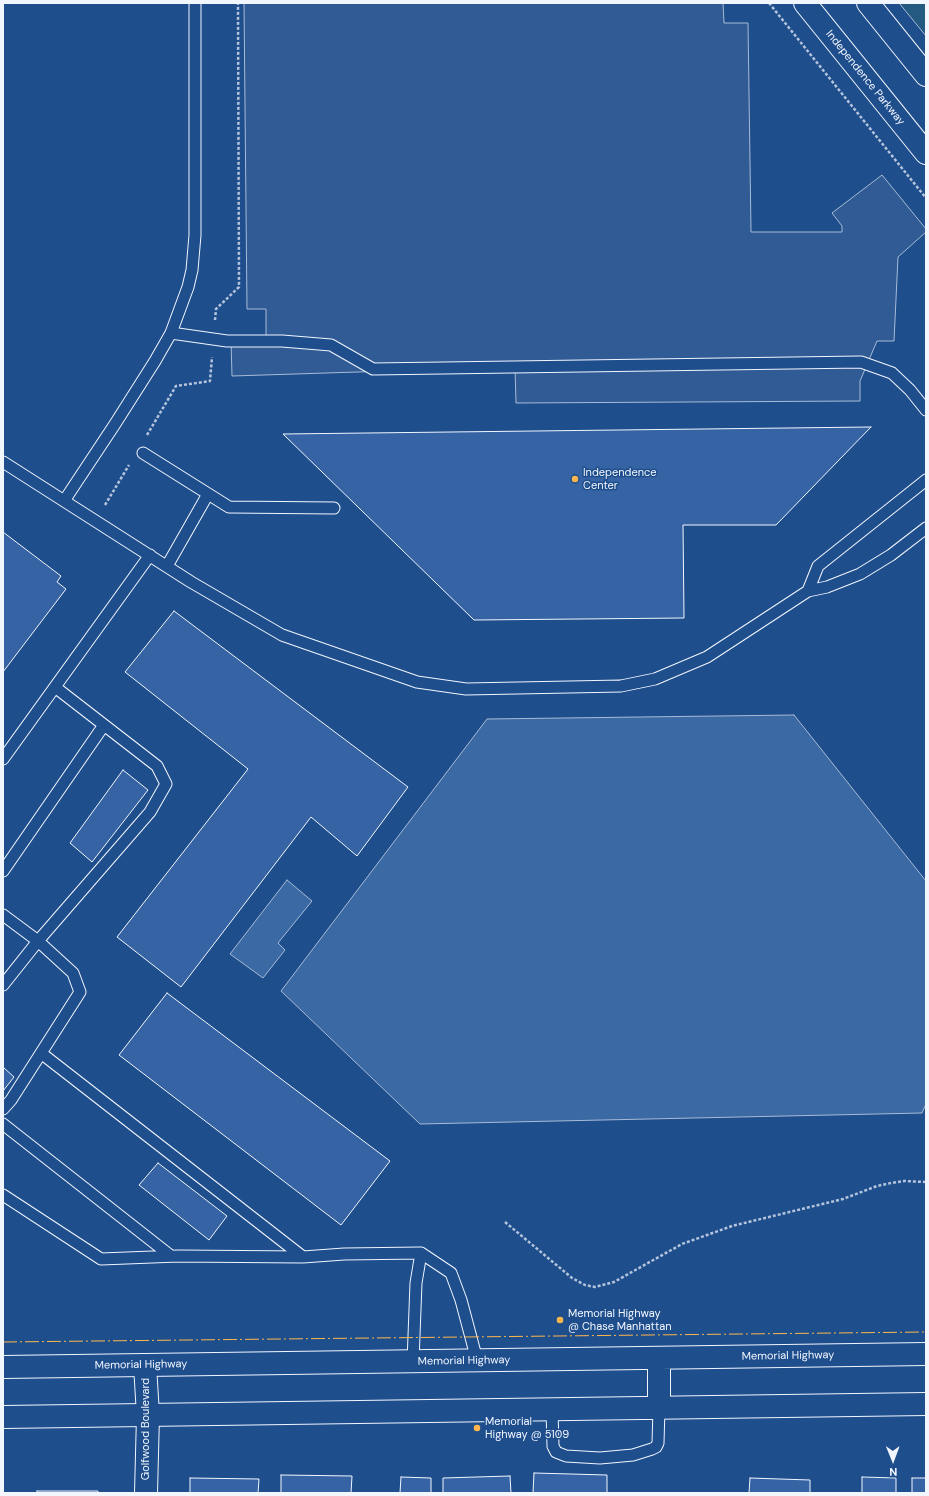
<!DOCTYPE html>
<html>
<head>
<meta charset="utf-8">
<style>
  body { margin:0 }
  #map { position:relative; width:929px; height:1496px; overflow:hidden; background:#1f4e8c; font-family:"DM Sans",sans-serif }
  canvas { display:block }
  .frame { position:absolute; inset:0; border:4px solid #f2f6ff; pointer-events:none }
  .north { position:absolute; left:873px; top:1440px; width:40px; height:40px; -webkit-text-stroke:3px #1f4e8c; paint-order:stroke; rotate:179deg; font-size:11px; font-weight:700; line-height:16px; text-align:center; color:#f2f6ff }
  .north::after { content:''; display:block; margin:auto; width:14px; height:18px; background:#f2f6ff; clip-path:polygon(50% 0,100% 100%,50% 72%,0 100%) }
</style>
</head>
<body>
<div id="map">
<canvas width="929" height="1496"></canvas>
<div class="frame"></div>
<div class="north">N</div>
</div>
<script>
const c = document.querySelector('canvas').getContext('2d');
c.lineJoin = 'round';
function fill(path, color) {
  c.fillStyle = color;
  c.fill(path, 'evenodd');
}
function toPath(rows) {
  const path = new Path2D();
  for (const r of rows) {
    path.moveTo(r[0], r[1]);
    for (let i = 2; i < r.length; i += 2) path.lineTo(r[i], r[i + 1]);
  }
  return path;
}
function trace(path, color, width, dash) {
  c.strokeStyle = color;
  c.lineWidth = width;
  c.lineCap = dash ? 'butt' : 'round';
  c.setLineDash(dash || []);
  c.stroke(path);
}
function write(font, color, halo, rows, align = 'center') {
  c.font = font + ' "DM Sans",sans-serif';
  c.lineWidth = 3;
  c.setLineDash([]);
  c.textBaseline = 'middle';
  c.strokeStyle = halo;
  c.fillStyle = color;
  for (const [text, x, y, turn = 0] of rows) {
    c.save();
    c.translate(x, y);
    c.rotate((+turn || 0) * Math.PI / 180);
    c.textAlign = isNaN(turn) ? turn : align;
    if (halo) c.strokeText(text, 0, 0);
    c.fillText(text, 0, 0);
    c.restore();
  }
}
const green = toPath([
  [899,3,926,3,926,36,899,3]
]);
fill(green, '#245a82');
trace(green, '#a8bbd7', 1);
const parking = toPath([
  [244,3,723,3,724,23,748,23,751,232,842,232,842,226,832,213,882,175,926,229,926,232,898,257,894,341,877,341,860,381,860,401,516,403,515,367,232,376,231,341,266,340,266,309,247,309,244,3]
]);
fill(parking, '#305b95');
trace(parking, '#a8bbd7', 1);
const water = toPath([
  [794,715,926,881,926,1104,922,1113,420,1124,281,991,487,719,794,715],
  [287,880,312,901,278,943,285,950,263,978,230,954,287,880]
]);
fill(water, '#3b69a3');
trace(water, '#a8bbd7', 1);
const building = toPath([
  [871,427,776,525,683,525,684,618,474,620,283,434,871,427],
  [3,532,61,576,57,582,66,589,3,672,3,532],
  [174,611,408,787,357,856,311,817,181,987,117,937,248,769,125,672,174,611],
  [123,770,148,790,92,862,70,843,123,770],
  [167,993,390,1161,341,1225,119,1055,167,993],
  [3,1067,14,1077,3,1091,3,1067],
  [158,1163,227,1216,209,1240,139,1185,158,1163],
  [534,1473,607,1475,607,1493,533,1493,534,1473],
  [281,1475,352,1476,351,1493,281,1493,281,1475],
  [510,1476,511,1493,443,1493,443,1478,510,1476],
  [401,1477,431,1478,431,1493,400,1493,401,1477],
  [862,1477,896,1478,896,1493,862,1493,862,1477],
  [190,1478,259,1479,258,1493,190,1493,190,1478],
  [750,1478,810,1480,810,1493,749,1493,750,1478],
  [912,1478,926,1478,926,1493,912,1493,912,1478],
  [37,1491,98,1491,98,1493,37,1493,37,1491]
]);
fill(building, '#3563a3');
trace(building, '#f2f6ff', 1);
const service = toPath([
  [171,333,227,341,282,341,331,345,373,369,861,362,892,373,910,390,926,410],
  [143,453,229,507,334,508],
  [3,462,191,582,282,635,417,682,466,689,621,686,655,679,707,657,808,591,827,587,860,574,891,555,926,528],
  [64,501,115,424,155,361,171,333,188,287,192,270,195,235,195,3],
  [167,566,208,494],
  [808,591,818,566,926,480],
  [3,759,150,555],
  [3,871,104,725],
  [3,915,38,941,73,973,80,992,11,1100,3,1109],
  [3,985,38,941,150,812,166,784,157,766,55,687],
  [41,1053,303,1257],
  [3,1124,171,1256],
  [3,1195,101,1259,178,1256,303,1257,344,1254,421,1253,451,1273,461,1300,477,1360],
  [413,1362,416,1283,421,1253],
  [552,1410,553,1446,556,1452,566,1456,600,1458,633,1455,652,1449,656,1447,658,1443,659,1408]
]);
const minor = toPath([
  [145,1365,148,1415,146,1493]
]);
const secondary = toPath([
  [805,3,926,153],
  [868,3,926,75],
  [659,1358,659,1408],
  [3,1367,926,1354],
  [3,1417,926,1404]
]);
trace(service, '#f2f6ff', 13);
trace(minor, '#f2f6ff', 24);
trace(secondary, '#f2f6ff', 24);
trace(toPath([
  [769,3,926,198],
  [215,320,216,309,239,287,238,3],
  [147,435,176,386,210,381,212,357],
  [105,505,129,465],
  [505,1222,572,1278,585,1285,595,1287,614,1282,682,1244,732,1226,843,1199,877,1186,891,1183,904,1181,926,1182]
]), '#b3c4dc', 2.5, [3, 2]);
trace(service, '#1f4e8c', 11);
trace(minor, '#1f4e8c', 22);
trace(secondary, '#1f4e8c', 22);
trace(toPath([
  [3,1342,926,1332]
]), '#ffb74d', 1, [14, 3, 2, 3]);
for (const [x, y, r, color] of [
  [575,479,4,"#ffb74d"],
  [560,1320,4,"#ffb74d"],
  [477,1428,4,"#ffb74d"]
]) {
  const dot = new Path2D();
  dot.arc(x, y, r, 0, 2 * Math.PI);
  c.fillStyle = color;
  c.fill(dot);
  trace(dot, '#1f4e8c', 1.5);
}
write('11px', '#f2f6ff', '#1f4e8c', [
  ["Independence Parkway",865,78,51],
  ["Memorial Highway",788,1356,-1],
  ["Memorial Highway",464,1361,-1],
  ["Memorial Highway",141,1365,-1],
  ["Golfwood Boulevard",146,1429,-90]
]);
write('11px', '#f2f6ff', '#1f4e8c', [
  ["Independence",583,473],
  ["Center",583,486],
  ["Memorial Highway",568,1314],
  ["@ Chase Manhattan",568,1327],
  ["Memorial",485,1422],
  ["Highway @ 5109",485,1435]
], 'left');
</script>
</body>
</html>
